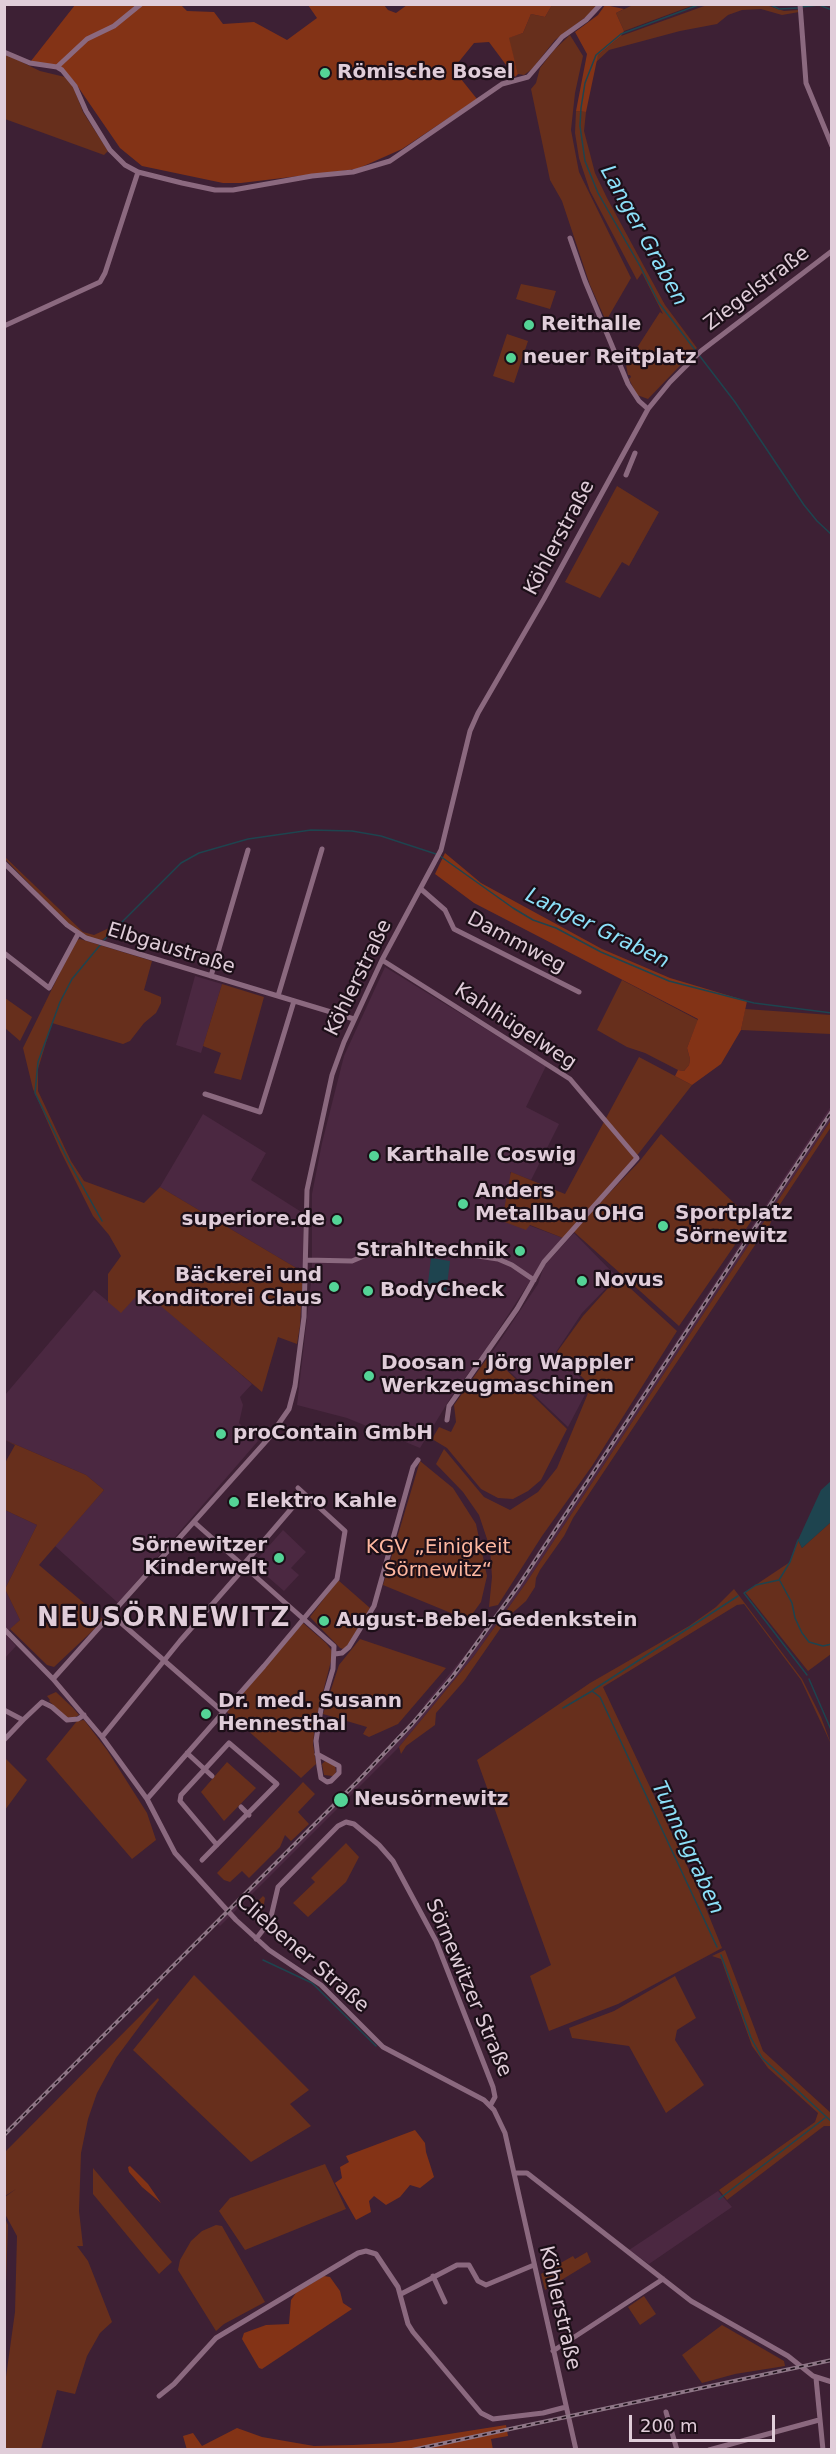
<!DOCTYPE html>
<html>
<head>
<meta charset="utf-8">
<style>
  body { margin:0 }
  #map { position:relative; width:836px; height:2454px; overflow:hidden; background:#3d2034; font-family:"DejaVu Sans",sans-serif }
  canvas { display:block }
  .frame { position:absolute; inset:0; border:6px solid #e0cdd9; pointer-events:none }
  .scale { position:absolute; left:629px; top:2415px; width:146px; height:27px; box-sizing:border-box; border:3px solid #e0cdd9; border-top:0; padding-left:8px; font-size:18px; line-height:21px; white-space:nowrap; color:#e0cdd9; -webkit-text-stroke:4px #1c0f18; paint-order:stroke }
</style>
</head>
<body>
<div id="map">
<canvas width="836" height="2454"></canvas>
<div class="frame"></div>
<div class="scale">200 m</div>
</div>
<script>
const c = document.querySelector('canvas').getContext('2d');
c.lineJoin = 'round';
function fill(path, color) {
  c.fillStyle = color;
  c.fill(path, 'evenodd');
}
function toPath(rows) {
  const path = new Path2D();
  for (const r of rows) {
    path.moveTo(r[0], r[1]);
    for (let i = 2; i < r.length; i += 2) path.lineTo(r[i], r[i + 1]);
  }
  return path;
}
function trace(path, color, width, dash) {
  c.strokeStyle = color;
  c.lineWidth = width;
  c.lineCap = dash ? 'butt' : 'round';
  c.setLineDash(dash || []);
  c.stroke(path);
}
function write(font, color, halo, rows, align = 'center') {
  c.font = font + ' "DejaVu Sans",sans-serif';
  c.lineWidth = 4.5;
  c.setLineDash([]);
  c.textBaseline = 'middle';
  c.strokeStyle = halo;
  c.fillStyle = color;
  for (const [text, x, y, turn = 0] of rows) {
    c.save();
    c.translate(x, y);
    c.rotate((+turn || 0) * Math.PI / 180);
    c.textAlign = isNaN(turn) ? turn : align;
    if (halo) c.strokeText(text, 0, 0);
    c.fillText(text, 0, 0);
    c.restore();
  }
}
fill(toPath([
  [385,967,546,1066,526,1107,559,1124,531,1180,510,1172,528,1225,563,1238,534,1275,486,1349,451,1397,420,1448,347,1418,297,1405,312,1274,312,1194,322,1143,344,1056],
  [195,976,222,984,201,1053,176,1045],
  [831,1106,831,1120,526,1583,474,1656,399,1747,220,1926,215,1921,392,1744,426,1707,424,1705,469,1650,520,1579],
  [203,1114,266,1153,251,1180,303,1213,303,1272,160,1187],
  [574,1233,617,1277,582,1313,556,1352,589,1387,568,1427,491,1354,538,1284,544,1266],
  [142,1289,252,1384,240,1397,243,1405,239,1423,258,1441,118,1603,55,1546,104,1490,86,1475,5,1440,5,1395,94,1290,121,1312],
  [5,1510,37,1525,5,1589],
  [283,1530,306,1552,291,1568,299,1575,284,1591,253,1564],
  [5,1589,20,1620,5,1634,16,1646,5,1658],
  [718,2191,732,2207,649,2264,629,2250]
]), '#4b2841');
fill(toPath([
  [552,5,599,5,591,13,555,40,532,69,524,75,518,74,508,38,523,33,531,14,545,17],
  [633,5,694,5,624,31,616,13],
  [707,5,766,5,784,11,798,10,799,12,782,15,761,9,742,10,728,15,717,24,680,31,609,50,594,64,598,55,621,36],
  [570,35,583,56,575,93,571,130,579,172,631,278,606,321,590,285,562,201,550,180,531,89,536,83,540,68,554,50],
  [5,54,40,71,65,77,73,86,83,112,108,151,104,155,5,119],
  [576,111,586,112,584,131,589,150,595,173,607,198,665,305,697,348,648,399,637,395,629,379,631,377,630,375,628,375,626,365,660,312,663,314,642,273,637,280,590,191,579,158,575,133],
  [521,284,556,291,550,309,516,299],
  [507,334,528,341,514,383,493,376],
  [617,486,659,512,629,566,622,562,600,598,565,582],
  [4,856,83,932,94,935,109,928,113,930,102,940,87,937,68,924,5,859],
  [80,939,152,961,144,990,161,997,161,1003,156,1013,144,1023,130,1041,123,1044,52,1023,38,1069,38,1091,71,1161,84,1181,144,1203,160,1187,303,1272,300,1326,297,1344,278,1337,262,1392,142,1290,121,1313,108,1302,108,1274,121,1256,109,1235,93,1216,60,1150,33,1089,23,1048,76,940],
  [622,980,698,1020,687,1048,690,1059,689,1065,684,1071,678,1070,645,1053,627,1047,597,1030],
  [222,984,264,997,241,1080,214,1073,221,1053,203,1046],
  [5,998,32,1017,20,1041,5,1028],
  [745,1009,831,1015,831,1034,741,1030],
  [639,1057,692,1085,639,1153,563,1238,530,1225,526,1230,502,1221,511,1172,565,1194],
  [831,1120,831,1127,773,1215,768,1231,757,1242,573,1518,564,1536,540,1570,536,1578,535,1587,526,1601,509,1616,464,1681,436,1713,435,1725,406,1746,401,1754,399,1747,474,1656,526,1583],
  [661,1134,752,1220,679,1326,573,1231,639,1162],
  [618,1277,677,1331,592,1466,542,1536,498,1605,489,1607,492,1577,490,1548,479,1515,463,1492,436,1464,444,1449,484,1497,510,1510,538,1492,557,1468,591,1386,557,1352,583,1316],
  [490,1354,567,1429,541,1480,528,1491,513,1499,498,1498,481,1489,447,1448,432,1439,439,1427,451,1432,456,1422,454,1405],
  [5,1440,86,1475,104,1490,39,1565,104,1620,54,1667,47,1665,10,1629,20,1620,5,1589,37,1525,5,1510,5,1463,15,1445],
  [420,1461,453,1488,476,1524,487,1576,481,1602,468,1620,383,1585],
  [831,1522,831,1654,808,1671,745,1592,790,1562,798,1540,802,1548],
  [338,1580,370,1608,347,1647,343,1649,340,1648,310,1617],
  [734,1589,802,1679,821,1717,831,1744,801,1680,744,1604,737,1605,603,1687,698,1889,722,1948,618,2004,549,2031,530,1976,551,1965,477,1760,590,1683,689,1626,716,1607],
  [303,1623,326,1643,332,1651,331,1661,315,1723,313,1744,316,1764,301,1778,227,1712],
  [360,1639,446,1668,398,1724,369,1737,363,1734,367,1727,323,1714,339,1665],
  [56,1692,73,1708,79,1715,73,1718,66,1717,49,1701,50,1700,47,1696],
  [84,1720,107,1750,147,1813,156,1840,132,1859,46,1759,77,1721],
  [5,1758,27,1780,5,1810,4,1810],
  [325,1761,335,1766,336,1772,333,1776,324,1775,322,1764],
  [227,1762,256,1788,224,1821,201,1792],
  [303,1782,315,1794,298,1812,309,1824,291,1841,285,1835,280,1847,249,1878,242,1871,230,1882,224,1880,217,1873],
  [346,1843,359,1857,346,1882,308,1917,293,1903,315,1882,311,1878],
  [263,1896,265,1898,263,1910,256,1917,253,1916,248,1911],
  [725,1950,763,2051,832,2114,831,2126,824,2126,727,2200,719,2190,815,2122,818,2113,768,2068,752,2046,721,1959,712,1956],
  [194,1975,309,2090,290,2104,311,2126,251,2162,133,2050],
  [675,1976,696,2018,677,2030,675,2040,704,2085,666,2113,629,2046,572,2038,569,2028,614,2011],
  [158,1998,159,2000,116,2058,97,2093,88,2119,81,2153,79,2211,83,2246,77,2246,88,2261,112,2322,100,2333,87,2356,75,2394,57,2390,41,2449,5,2449,5,2384,15,2312,17,2236,5,2214,5,2197,16,2189,5,2196,5,2152],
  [325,2164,346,2209,245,2250,219,2211,230,2198],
  [93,2168,172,2262,159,2274,93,2194],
  [5,2218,8,2225,5,2309,4,2218],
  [216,2225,222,2226,265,2302,224,2324,216,2331,178,2270,180,2260,191,2241,202,2231],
  [587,2252,591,2262,545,2290,541,2274,573,2256,575,2259],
  [644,2296,656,2314,640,2325,628,2307],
  [722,2325,784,2361,785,2366,735,2374,702,2383,682,2355]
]), '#672f1c');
fill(toPath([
  [75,5,181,5,187,11,214,12,223,24,254,22,287,40,317,18,308,5,384,5,388,10,396,13,407,5,552,5,545,17,531,14,523,33,509,38,518,74,515,77,489,42,474,43,453,69,477,99,402,149,357,169,241,183,223,183,142,166,120,148,74,81,61,68,31,61],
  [605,5,624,9,616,13,624,31,621,36,598,55,586,112,576,111,587,54,575,32,598,15],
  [445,853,481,883,602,949,670,978,747,1001,741,1030,721,1064,692,1085,675,1076,678,1070,684,1071,689,1065,690,1059,687,1048,698,1019,474,903,435,874],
  [415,2130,425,2143,426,2152,434,2177,420,2188,410,2185,400,2197,386,2205,374,2196,369,2201,371,2212,356,2220,335,2183,342,2178,340,2167,349,2162,346,2156],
  [130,2166,148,2184,161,2203,142,2187,129,2172,128,2167],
  [324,2276,330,2277,340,2291,343,2303,352,2309,262,2369,259,2368,242,2339,244,2333,266,2325,289,2324,291,2300,296,2293],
  [506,2425,508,2436,491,2439,493,2450,187,2450,183,2436,193,2433,202,2446,237,2428,262,2437,314,2446,353,2445,392,2443]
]), '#833316');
fill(toPath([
  [431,1258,450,1261,446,1293,427,1291],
  [831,1481,831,1522,802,1548,798,1540,821,1490]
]), '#1e444f');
trace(toPath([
  [701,4,621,34,596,55,585,83,581,108,580,126,585,161,598,193,640,266,659,303,735,402,804,505,817,521,832,535],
  [769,4,779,9,798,8],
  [802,7,819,5,832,10],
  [440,856,513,908,533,920,556,928,601,952,669,981,754,1003,832,1013],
  [104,940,181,863,199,853,248,839,311,830,352,831,381,836,436,854],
  [101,944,72,979,60,1002,38,1062,35,1093,69,1162,102,1221],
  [798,1540,790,1562,779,1580,756,1585,744,1593,807,1675],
  [780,1581,792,1603,795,1618,802,1633,809,1642,823,1646,832,1644],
  [809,1679,832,1732],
  [593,1690,738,1596],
  [563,1708,592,1691,600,1697,717,1947],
  [721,1955,751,2038,762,2058,832,2122],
  [263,1960,312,1983,376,2046],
  [719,2199,825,2118]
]), '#1e444f', 1.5);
trace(toPath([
  [800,4,806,83,832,146],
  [4,52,30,63,57,67,62,70,75,86,86,111,110,150,125,165,138,172,182,183,215,190,233,190,312,176,353,172,390,161,502,84,528,77,562,37,586,20,601,4],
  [57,67,87,39,114,26,141,4],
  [570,238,585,281,628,384,639,401,648,409],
  [4,326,100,282,105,273,138,172],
  [626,475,635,453],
  [4,863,67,925,86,938,354,1019],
  [421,889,445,910,454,929,579,992],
  [4,953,49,988,78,934],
  [382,960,570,1079,637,1158,544,1262,517,1309,449,1406,447,1420],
  [211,976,248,850],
  [278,996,322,849],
  [205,1094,260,1112,294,1001],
  [306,1260,352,1261,385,1247,403,1245,498,1259,512,1265,534,1280],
  [194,1522,334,1646,333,1669,321,1709,316,1741,317,1750,319,1766,321,1778,327,1782,331,1781,339,1773,339,1766,317,1754],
  [243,1565,304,1494],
  [112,1615,223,1712],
  [4,1629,53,1679,102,1737,147,1799,175,1853,236,1920,269,1950,321,1985,383,2047,484,2100,494,2110,505,2133,576,2450],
  [335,1654,342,1653,349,1647,374,1606,413,1467,418,1460],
  [53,1679,268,1439,289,1409,295,1386,304,1317,307,1190,332,1075,344,1042,382,960,441,850,470,731,478,713,544,599,648,409,670,382,701,351,832,251],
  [4,1710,23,1720,4,1740],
  [23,1720,42,1702,52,1707,67,1720,78,1719,84,1715],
  [102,1737,180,1641,245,1567],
  [187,1753,212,1776],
  [147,1799,264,1666,337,1579,345,1531,298,1488],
  [241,1807,249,1815],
  [202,1860,277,1784,229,1743,181,1795,180,1801,217,1845],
  [256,1939,270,1921,278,1887,338,1826,346,1822,354,1824,379,1845,393,1861,436,1941,493,2087,495,2097,490,2106],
  [514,2173,527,2173,691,2301,788,2356,813,2376,832,2382],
  [433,2276,445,2302],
  [401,2294,457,2265,469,2265,478,2281,486,2285,534,2265],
  [553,2351,663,2279],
  [816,2378,823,2450],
  [159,2396,174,2384,216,2338,358,2253,366,2251,376,2254,398,2287,408,2324,413,2332,481,2413,493,2419,543,2413,566,2407],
  [666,2412,677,2450],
  [709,2450,819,2420]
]), '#8b697f', 5);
const rail = toPath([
  [4,2135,357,1782,412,1724,453,1676,519,1585,832,1111],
  [412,2450,832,2360]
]);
trace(rail, '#8e7686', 4);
trace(rail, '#1c0f18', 1.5, [4.5]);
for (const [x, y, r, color] of [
  [325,73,6,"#54d396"],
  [529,325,6,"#54d396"],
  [511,358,6,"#54d396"],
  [374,1156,6,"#54d396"],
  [463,1204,6,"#54d396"],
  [337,1220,6,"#54d396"],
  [663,1226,6,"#54d396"],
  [520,1251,6,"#54d396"],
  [582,1281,6,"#54d396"],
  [334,1287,6,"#54d396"],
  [368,1291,6,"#54d396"],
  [369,1376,6,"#54d396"],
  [221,1434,6,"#54d396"],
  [234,1502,6,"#54d396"],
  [279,1558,6,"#54d396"],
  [324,1621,6,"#54d396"],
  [206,1714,6,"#54d396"],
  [341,1800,8,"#54d396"]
]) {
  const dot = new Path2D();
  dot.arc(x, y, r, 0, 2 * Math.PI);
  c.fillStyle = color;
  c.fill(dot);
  trace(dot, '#1c0f18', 2);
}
write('bold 20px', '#e0cdd9', '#1c0f18', [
  ["Römische Bosel",337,73],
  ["Reithalle",541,325],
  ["neuer Reitplatz",523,358],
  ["Karthalle Coswig",386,1156],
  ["Anders",475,1192],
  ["Metallbau OHG",475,1215],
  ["Sportplatz",675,1214],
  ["Sörnewitz",675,1237],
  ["superiore.de",325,1220,"right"],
  ["Strahltechnik",508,1251,"right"],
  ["Bäckerei und",322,1276,"right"],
  ["Konditorei Claus",322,1299,"right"],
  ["Novus",594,1281],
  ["BodyCheck",380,1291],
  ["Doosan - Jörg Wappler",381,1364],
  ["Werkzeugmaschinen",381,1387],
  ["proContain GmbH",233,1434],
  ["Elektro Kahle",246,1502],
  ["Sörnewitzer",267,1546,"right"],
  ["Kinderwelt",267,1569,"right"],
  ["August-Bebel-Gedenkstein",336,1621],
  ["Dr. med. Susann",218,1702],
  ["Hennesthal",218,1725],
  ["Neusörnewitz",354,1800]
], 'left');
write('20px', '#e0cdd9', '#1c0f18', [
  ["Ziegelstraße",757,289,-37],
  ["Köhlerstraße",560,538,-62],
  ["Dammweg",516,943,28],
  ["Elbgaustraße",171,949,17],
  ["Köhlerstraße",359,978,-64],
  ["Kahlhügelweg",515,1027,33],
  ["Cliebener Straße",302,1954,41],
  ["Sörnewitzer Straße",468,1988,67],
  ["Köhlerstraße",559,2308,77]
]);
write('20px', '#feb7a0', '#1c0f18', [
  ["KGV „Einigkeit",438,1548],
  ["Sörnewitz“",438,1571]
]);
write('italic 21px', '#8ce0f9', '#1c0f18', [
  ["Langer Graben",643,236,61],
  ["Langer Graben",597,929,26],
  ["Tunnelgraben",687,1848,65]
]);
c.letterSpacing = '1.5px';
write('bold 26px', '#e0cdd9', '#1c0f18', [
  ["NEUSÖRNEWITZ",164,1619]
]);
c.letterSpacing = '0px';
</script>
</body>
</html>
